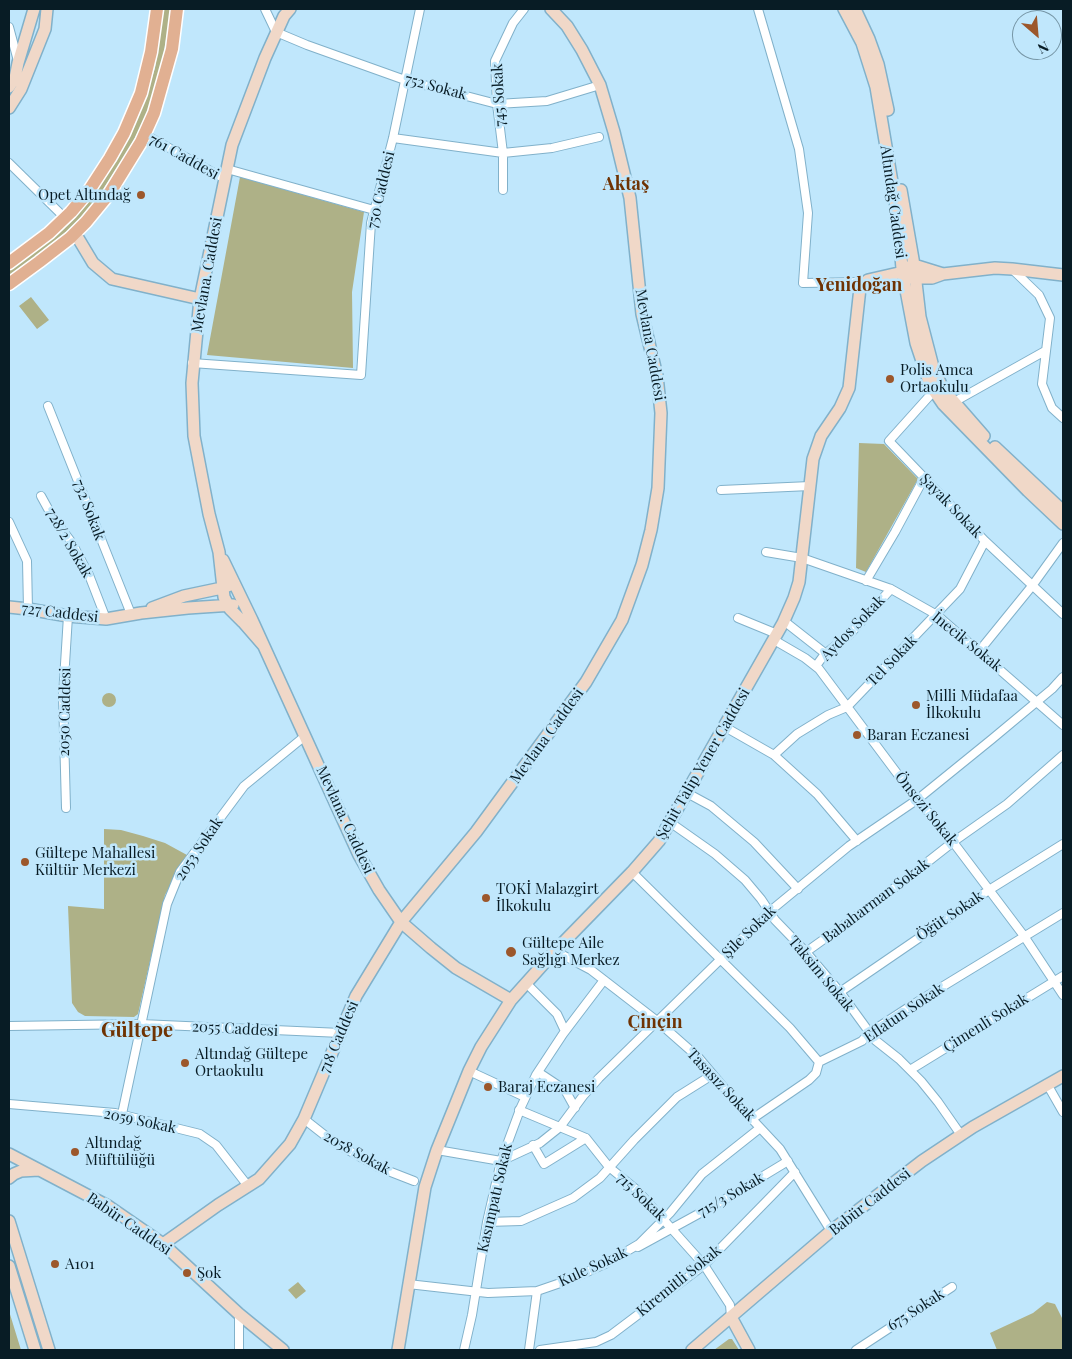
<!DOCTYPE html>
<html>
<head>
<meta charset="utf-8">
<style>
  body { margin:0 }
  #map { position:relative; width:1072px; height:1359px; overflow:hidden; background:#c0e7fc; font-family:"Playfair Display",serif }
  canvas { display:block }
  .frame { position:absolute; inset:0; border:10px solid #081c25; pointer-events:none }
  .north { position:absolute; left:1012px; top:10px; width:50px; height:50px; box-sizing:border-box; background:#c0e7fc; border:1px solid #7696a6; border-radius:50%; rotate:153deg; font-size:14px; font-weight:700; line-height:20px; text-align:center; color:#081c25 }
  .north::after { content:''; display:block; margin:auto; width:18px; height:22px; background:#9c572b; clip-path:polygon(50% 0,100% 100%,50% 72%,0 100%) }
</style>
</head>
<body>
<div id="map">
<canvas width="1072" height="1359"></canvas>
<div class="frame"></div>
<div class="north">N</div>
</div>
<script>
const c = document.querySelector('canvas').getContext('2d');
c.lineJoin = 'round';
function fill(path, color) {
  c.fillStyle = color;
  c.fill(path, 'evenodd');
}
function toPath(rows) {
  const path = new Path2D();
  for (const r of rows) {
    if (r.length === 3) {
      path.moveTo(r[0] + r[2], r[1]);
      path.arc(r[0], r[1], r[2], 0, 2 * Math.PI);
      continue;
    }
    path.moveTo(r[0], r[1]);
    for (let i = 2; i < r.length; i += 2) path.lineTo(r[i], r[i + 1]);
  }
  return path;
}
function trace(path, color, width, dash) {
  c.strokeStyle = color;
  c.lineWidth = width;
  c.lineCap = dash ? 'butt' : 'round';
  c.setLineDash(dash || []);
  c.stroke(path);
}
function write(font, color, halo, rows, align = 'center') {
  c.font = font + ' "Playfair Display",serif';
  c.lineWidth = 5;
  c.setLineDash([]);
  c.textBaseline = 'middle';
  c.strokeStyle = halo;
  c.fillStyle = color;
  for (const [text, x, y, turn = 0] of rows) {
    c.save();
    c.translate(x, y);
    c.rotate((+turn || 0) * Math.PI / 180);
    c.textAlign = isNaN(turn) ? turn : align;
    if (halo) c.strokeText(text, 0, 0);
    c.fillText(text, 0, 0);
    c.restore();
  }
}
fill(toPath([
  [164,9,171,9,159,82,143,122,128,151,100,194,80,218,58,240,9,276,9,270,20,262,130,134,145,100,155,68],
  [240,177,364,212,352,292,353,368,207,355],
  [31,297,49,320,37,329,19,306],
  [859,443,884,444,918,479,866,572,856,568],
  [109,700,7],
  [104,829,121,830,143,836,165,843,187,855,165,895,138,1014,134,1017,85,1016,78,1012,72,1003,68,906,104,909],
  [298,1282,306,1291,296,1299,288,1290],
  [1047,1302,1055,1304,1063,1320,1063,1350,997,1350,990,1333,1033,1313],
  [9,1311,21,1350,9,1350],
  [729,1339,732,1339,739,1350,714,1350]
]), '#aeb187');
const street = toPath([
  [265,9,276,32,307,45,405,80,497,104,547,101,600,85],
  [758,9,799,149,808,213,803,283,865,282],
  [9,27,18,61],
  [144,134,225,179],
  [393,138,503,153,552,148,599,137],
  [9,163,65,218],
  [227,169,374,210],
  [503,190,503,153,497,104,495,61,513,23,524,9],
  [1012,269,1039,295,1050,318,1042,384,1052,408,1063,418],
  [192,363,361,375,371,223,393,138,420,9],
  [933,392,889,441,985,541,1063,614],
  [954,402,1045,351],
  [48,406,131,614],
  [721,490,810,486],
  [41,496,52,516,72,543,89,575,106,619],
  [9,522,27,561,28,609],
  [766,552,802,558,891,589,937,615,1063,725],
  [866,581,895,532,924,478],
  [738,618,777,634],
  [784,621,826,654],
  [774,640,805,658,819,669,908,788,953,842,1024,936,1063,995],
  [980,650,1032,586,1063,543],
  [816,666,824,655,850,634,891,589],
  [725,727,774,755,817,794,857,841],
  [774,755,797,734,828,715,847,707,960,589,985,541],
  [687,793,711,806,754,842,798,889],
  [66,808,63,696,68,616],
  [671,823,715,854,745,880,761,899,775,920,806,952,840,992,875,1040,899,1059,921,1081,938,1102,961,1135],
  [632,872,790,1028,819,1062],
  [555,951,591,970,657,1021,699,1058,736,1102,780,1149,831,1231],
  [806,952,883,897,953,842,1007,804,1063,755],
  [526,983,557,1014,565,1031],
  [840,992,989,890,1063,844],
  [9,1026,141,1024,341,1033],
  [819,1062,862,1041,869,1033,909,1007,1063,913],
  [910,1070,1063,976],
  [469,1071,525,1097],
  [538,1072,565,1090,575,1108],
  [1047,1084,1063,1112],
  [9,1104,115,1113,200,1134,216,1145,248,1186],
  [519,1110,586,1138,609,1167,637,1190,704,1265,730,1305,731,1317],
  [122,1114,167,904,180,872,244,786,305,736],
  [304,1119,332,1141,378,1167,414,1181],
  [752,1119,809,1080,816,1073,819,1062],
  [533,1145,544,1164,586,1138],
  [437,1150,501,1161,540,1143,560,1127,583,1096,599,1078,769,912,849,846,918,799,992,739,1052,689,1063,677],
  [487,1222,521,1221,573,1198,600,1178,634,1140,677,1097,712,1075],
  [638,1247,722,1201,788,1161],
  [408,1284,488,1293,537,1291,569,1280,605,1264,639,1244,670,1213,702,1174,760,1128],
  [239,1350,239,1314],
  [464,1350,472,1315,487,1222,501,1161,521,1107,536,1075,563,1034,604,980],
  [529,1350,537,1291],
  [540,1350,596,1342,611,1335,704,1265,795,1172],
  [856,1350,952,1287]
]);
const secondary = toPath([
  [844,9,862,43,876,87,898,218,902,269,916,343,930,385,943,404,1028,491,1063,524],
  [855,9,869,39,878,64,888,110],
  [9,87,15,78,18,63,34,9],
  [9,108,21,89,45,29,47,9],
  [901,190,914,265,920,317,933,367,943,389,984,436],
  [75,233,93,263,112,279,200,299],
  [908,267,914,265,943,274],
  [909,278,932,278,943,274,995,268,1012,269,1063,275],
  [995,447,1063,511],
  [223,560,252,620,359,855,379,890,401,922,431,948,456,968,511,1000],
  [9,607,28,609,68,616,106,619,141,613,188,608,233,605],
  [152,608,184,596,222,588,230,585],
  [263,645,243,622,230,609,224,597,219,552,209,514,194,436,192,383,200,299,232,145,265,58,284,16,290,9],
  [9,1154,108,1206,163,1244,239,1314,283,1350],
  [9,1178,14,1174,21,1171,39,1170],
  [9,1221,49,1350],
  [163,1244,218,1205,259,1179,290,1144,304,1119,356,996,401,922,476,832,586,682,622,620,642,565,651,530,658,488,661,413,657,376,642,314,630,198,614,132,600,85,582,50,567,26,551,9],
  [9,1266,35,1350],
  [731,1317,749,1350],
  [398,1350,425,1187,437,1150,469,1071,481,1047,511,1000,555,951,632,872,659,841,783,623,794,598,799,582,813,459,821,436,840,408,849,388,860,288,868,280,903,272],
  [692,1350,831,1231,922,1161,973,1127,1063,1076]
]);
const primary = toPath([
  [9,263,49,233,71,212,88,192,110,158,124,133,141,93,151,52,157,9],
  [9,284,39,262,70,238,86,222,109,194,141,142,154,113,172,49,177,9]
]);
trace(street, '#81b1ca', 10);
trace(secondary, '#81b1ca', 14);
trace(primary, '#fff', 15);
trace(street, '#fff', 8);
trace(secondary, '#f0d8c8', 11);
trace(primary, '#e1b092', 12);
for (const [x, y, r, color] of [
  [141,195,5,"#9c572b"],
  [890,379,5,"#9c572b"],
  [916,705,5,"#9c572b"],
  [857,735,5,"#9c572b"],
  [25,862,5,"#9c572b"],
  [486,898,5,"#9c572b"],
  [511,952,6,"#9c572b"],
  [185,1063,5,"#9c572b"],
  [488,1087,5,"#9c572b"],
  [75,1152,5,"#9c572b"],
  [55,1264,5,"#9c572b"],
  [187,1273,5,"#9c572b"]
]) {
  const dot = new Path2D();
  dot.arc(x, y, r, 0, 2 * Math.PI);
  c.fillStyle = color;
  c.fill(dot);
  trace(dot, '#c0e7fc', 2);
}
write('15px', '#081c25', '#c0e7fc', [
  ["752 Sokak",436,87,15],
  ["745 Sokak",499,95,-93],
  ["761 Caddesi",184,157,29],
  ["750 Caddesi",381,190,-77],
  ["Altındağ Caddesi",893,202,82],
  ["Mevlana. Caddesi",207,275,-80],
  ["Mevlana Caddesi",650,345,80],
  ["Şayak Sokak",951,506,46],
  ["732 Sokak",89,510,69],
  ["728/2 Sokak",69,543,60],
  ["727 Caddesi",60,613,7],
  ["Aydos Sokak",853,628,-46],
  ["İnecik Sokak",967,642,39],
  ["Tel Sokak",892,661,-46],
  ["2050 Caddesi",65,712,-89],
  ["Mevlana Caddesi",547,736,-54],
  ["Şehit Talip Yener Caddesi",703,764,-60],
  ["Önsezi Sokak",926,809,51],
  ["Mevlana. Caddesi",345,820,65],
  ["2053 Sokak",199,849,-56],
  ["Babaharman Sokak",876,901,-37],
  ["Öğüt Sokak",950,916,-34],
  ["Şile Sokak",749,932,-44],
  ["Taksim Sokak",821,974,50],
  ["Eflatun Sokak",904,1013,-34],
  ["Çimenli Sokak",986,1023,-32],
  ["2055 Caddesi",235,1029,3],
  ["718 Caddesi",339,1037,-67],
  ["Tasasız Sokak",721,1085,47],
  ["2059 Sokak",140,1121,12],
  ["2058 Sokak",357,1153,29],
  ["715/3 Sokak",731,1195,-30],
  ["715 Sokak",641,1197,44],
  ["Kasımpatı Sokak",495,1198,-77],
  ["Babür Caddesi",870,1202,-38],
  ["Babür Caddesi",129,1224,34],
  ["Kule Sokak",593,1267,-25],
  ["Kiremitli Sokak",679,1281,-39],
  ["675 Sokak",916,1310,-33]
]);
write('15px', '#081c25', '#c0e7fc', [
  ["Opet Altındağ",131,195,"right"],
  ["Polis Amca",900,370],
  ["Ortaokulu",900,387],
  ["Milli Müdafaa",926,696],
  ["İlkokulu",926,713],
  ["Baran Eczanesi",867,735],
  ["Gültepe Mahallesi",35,853],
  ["Kültür Merkezi",35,870],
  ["TOKİ Malazgirt",496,889],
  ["İlkokulu",496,906],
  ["Gültepe Aile",522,943],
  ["Sağlığı Merkez",522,960],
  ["Altındağ Gültepe",195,1054],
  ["Ortaokulu",195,1071],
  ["Baraj Eczanesi",498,1087],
  ["Altındağ",85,1143],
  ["Müftülüğü",85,1160],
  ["A101",65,1264],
  ["Şok",197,1273]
], 'left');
write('bold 18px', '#6f3303', '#c0e7fc', [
  ["Aktaş",626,184],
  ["Yenidoğan",859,285],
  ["Çinçin",655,1022]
]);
write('bold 20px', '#6f3303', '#c0e7fc', [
  ["Gültepe",137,1031]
]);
</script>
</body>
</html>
